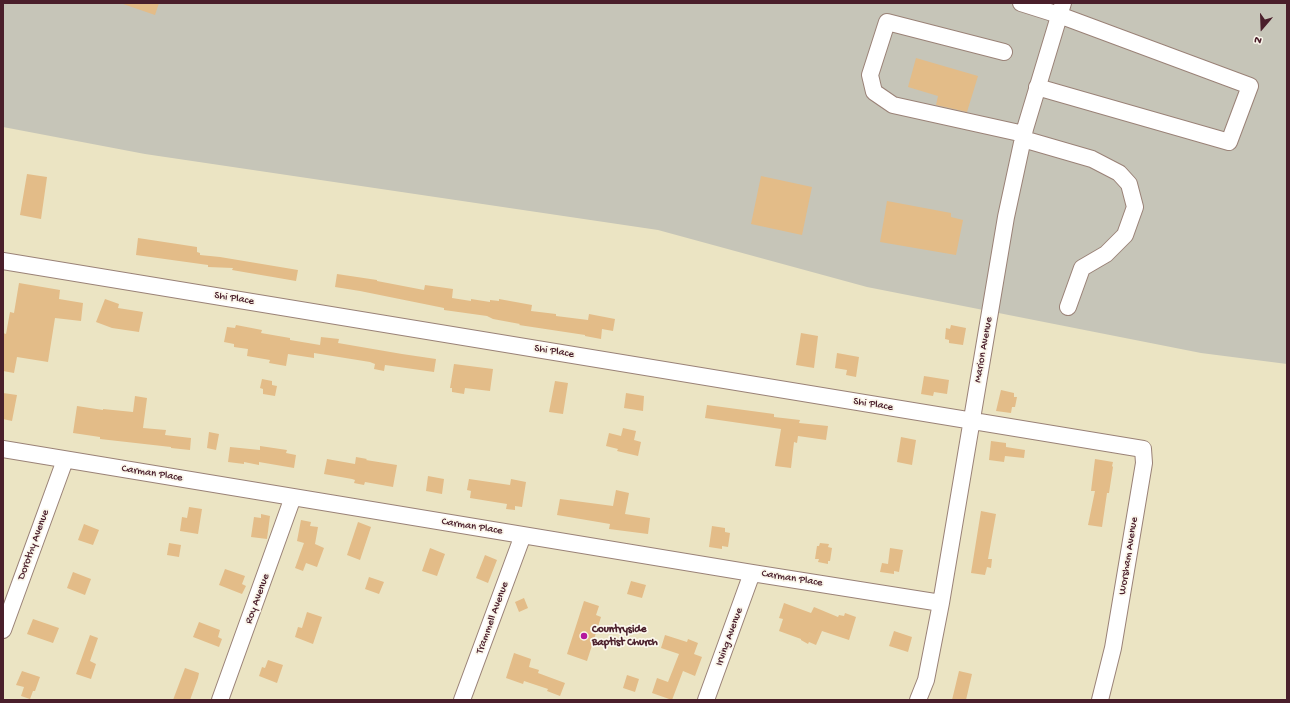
<!DOCTYPE html>
<html>
<head>
<meta charset="utf-8">
<style>
  body { margin:0 }
  #map { position:relative; width:1290px; height:703px; overflow:hidden; background:#ebe4c3; font-family:"Gochi Hand",sans-serif }
  canvas { display:block }
  .frame { position:absolute; inset:0; border:4px solid #4a1f2b; pointer-events:none }
  .north { position:absolute; left:1242px; top:8px; width:40px; height:40px; -webkit-text-stroke:3px #fbf7ec; paint-order:stroke; rotate:199deg; font-size:11px; font-weight:700; line-height:16px; text-align:center; color:#4a1f2b }
  .north::after { content:''; display:block; margin:auto; width:14px; height:18px; background:#4a1f2b; clip-path:polygon(50% 0,100% 100%,50% 72%,0 100%) }
</style>
</head>
<body>
<div id="map">
<canvas width="1290" height="703"></canvas>
<div class="frame"></div>
<div class="north">N</div>
</div>
<script>
const c = document.querySelector('canvas').getContext('2d');
c.lineJoin = 'round';
function fill(path, color) {
  c.fillStyle = color;
  c.fill(path, 'evenodd');
}
function toPath(rows) {
  const path = new Path2D();
  for (const r of rows) {
    path.moveTo(r[0], r[1]);
    for (let i = 2; i < r.length; i += 2) path.lineTo(r[i], r[i + 1]);
  }
  return path;
}
function trace(path, color, width, dash) {
  c.strokeStyle = color;
  c.lineWidth = width;
  c.lineCap = dash ? 'butt' : 'round';
  c.setLineDash(dash || []);
  c.stroke(path);
}
function write(font, color, halo, rows, align = 'center') {
  c.font = font + ' "Gochi Hand",sans-serif';
  c.lineWidth = 3.5;
  c.setLineDash([]);
  c.textBaseline = 'middle';
  c.strokeStyle = halo;
  c.fillStyle = color;
  for (const [text, x, y, turn = 0] of rows) {
    c.save();
    c.translate(x, y);
    c.rotate((+turn || 0) * Math.PI / 180);
    c.textAlign = isNaN(turn) ? turn : align;
    if (halo) c.strokeText(text, 0, 0);
    c.fillText(text, 0, 0);
    c.restore();
  }
}
fill(toPath([
  [3,3,1287,3,1287,364,1201,353,867,287,658,230,145,154,3,127]
]), '#c6c5b8');
fill(toPath([
  [124,3,159,3,155,15,123,4],
  [916,58,978,76,967,112,936,105,938,96,908,87],
  [27,174,47,177,41,219,20,215],
  [761,176,812,187,802,235,751,224],
  [887,201,951,213,951,217,963,220,956,255,880,242],
  [138,238,197,247,197,252,200,253,200,255,220,257,298,270,296,281,232,270,233,268,208,267,208,265,136,255],
  [337,274,377,280,377,281,424,290,425,285,453,289,452,298,471,301,471,299,490,302,490,300,499,301,499,299,532,305,531,311,556,314,556,316,588,320,589,314,615,319,613,331,602,329,601,339,585,336,585,335,519,325,520,324,493,319,487,316,444,310,444,308,360,291,335,287],
  [19,283,60,290,59,299,83,303,81,321,55,318,48,362,17,357,14,373,3,371,3,333,6,334,10,312,14,313],
  [105,299,119,304,118,308,143,312,139,332,112,328,96,322],
  [236,325,262,330,261,333,290,338,290,340,320,345,321,337,339,339,338,343,402,354,436,359,434,372,385,365,384,371,374,369,375,364,370,362,314,353,314,358,288,354,286,366,269,363,270,360,247,356,248,349,234,347,234,344,224,342,227,327,235,328],
  [951,325,966,328,963,345,949,343,949,340,945,339,946,328,950,329],
  [801,333,818,336,814,368,796,365],
  [837,353,859,357,856,377,846,375,847,370,835,368],
  [454,364,493,369,490,391,465,388,464,394,452,392,452,388,450,388],
  [924,376,949,380,947,394,934,392,933,396,921,394],
  [262,379,272,381,272,385,277,386,275,396,263,394,263,389,260,388],
  [555,381,568,383,563,414,549,412],
  [1001,390,1014,393,1014,397,1017,397,1015,407,1012,407,1011,413,996,411],
  [3,393,17,395,12,421,3,419],
  [626,393,644,396,643,411,624,408],
  [135,396,147,398,143,428,166,430,165,435,191,438,190,450,171,448,171,447,100,439,100,437,73,433,77,406,103,410,103,409,133,412],
  [707,405,774,414,774,417,800,420,799,423,828,426,826,440,798,436,797,443,794,442,791,468,775,466,781,429,705,418],
  [623,428,636,431,634,440,641,442,638,456,617,451,618,449,606,446,609,433,621,436],
  [209,432,219,434,216,450,207,448],
  [901,437,916,440,912,465,897,462],
  [991,441,1006,443,1006,447,1025,450,1024,458,1005,456,1004,462,989,460],
  [260,446,287,450,286,453,296,455,294,468,259,462,259,465,244,462,244,464,228,462,230,447,260,450],
  [356,457,367,459,366,460,397,465,393,487,365,482,364,485,354,483,355,480,352,479,324,474,327,459,355,464],
  [1095,459,1113,462,1112,466,1113,467,1109,493,1107,493,1102,527,1088,525,1095,491,1091,491],
  [428,476,444,479,442,494,426,491],
  [469,479,510,485,511,479,526,482,522,507,515,506,515,510,506,509,507,504,470,498,471,491,467,490],
  [616,490,629,493,625,514,650,518,648,534,609,529,610,524,557,515,560,499,613,506],
  [189,507,202,509,198,534,180,531,182,517,187,518],
  [981,511,996,514,988,559,992,559,991,568,987,567,985,575,971,573],
  [261,514,270,516,267,539,251,537,254,517,261,518],
  [301,520,311,522,310,526,318,527,315,544,324,548,317,567,306,563,303,571,295,568,304,543,297,541],
  [358,522,371,527,360,560,347,555],
  [84,524,99,530,93,545,78,540],
  [712,526,725,528,725,532,730,533,728,547,722,546,722,549,709,547],
  [169,543,181,545,179,557,167,555],
  [820,543,829,544,828,547,832,548,830,561,828,561,828,564,818,562,819,559,815,559,817,546,819,546],
  [430,548,445,554,437,576,422,571],
  [890,548,903,550,899,572,894,571,894,574,880,572,882,563,888,564],
  [485,555,497,560,488,583,476,578],
  [225,569,245,576,242,584,246,586,242,594,219,585],
  [73,572,91,579,85,595,67,588],
  [369,577,384,582,379,594,365,589],
  [631,581,646,585,642,598,627,594],
  [524,598,528,608,519,612,515,602],
  [584,601,599,606,596,615,601,617,587,661,567,654],
  [784,603,811,613,814,607,838,617,839,615,844,616,845,613,856,617,849,640,822,631,816,645,809,642,808,644,801,640,801,639,779,631,783,619,779,618],
  [307,612,322,617,313,644,295,637,298,627,302,628],
  [33,619,59,628,53,643,27,634],
  [199,622,220,630,218,637,222,639,219,647,193,637],
  [894,631,912,637,908,652,889,646],
  [90,635,98,638,90,661,96,664,91,679,76,674],
  [665,635,687,642,688,639,698,643,694,654,702,657,695,676,683,671,672,700,652,693,657,678,668,682,679,654,661,648],
  [514,653,531,659,529,667,539,670,538,673,565,683,560,696,547,691,548,689,524,681,523,684,506,678],
  [268,660,283,665,277,683,259,676,262,667,265,668],
  [185,668,199,673,198,678,190,700,173,700],
  [22,671,40,677,35,691,33,691,30,699,21,696,24,687,16,685],
  [959,671,972,674,966,700,952,700],
  [627,675,639,679,635,692,623,688]
]), '#e3bc88');
const minor = toPath([
  [1021,3,1059,15,1250,86,1229,142,1037,87],
  [1004,52,887,22,870,75,874,92,893,105,1024,134],
  [1023,139,1092,159,1119,173,1129,184,1135,207,1125,235,1106,254,1082,268,1068,307],
  [3,261,1143,449,1144,463,1113,648,1100,700],
  [3,449,752,573,941,603],
  [3,630,65,460],
  [220,700,293,497],
  [462,700,523,535],
  [706,700,752,573],
  [918,700,926,680,941,603,1006,217,1025,129,1063,3]
]);
trace(minor, '#9a8277', 18);
trace(minor, '#fff', 16);
for (const [x, y, r, color] of [
  [584,636,4,"#b5179e"]
]) {
  const dot = new Path2D();
  dot.arc(x, y, r, 0, 2 * Math.PI);
  c.fillStyle = color;
  c.fill(dot);
  trace(dot, '#fbf7ec', 1.5);
}
write('11px', '#4a1f2b', '#fbf7ec', [
  ["Shi Place",234,299,9],
  ["Marion Avenue",984,350,-80],
  ["Shi Place",554,352,9],
  ["Shi Place",873,405,9],
  ["Carman Place",152,474,9],
  ["Carman Place",472,527,9],
  ["Dorothy Avenue",34,545,-70],
  ["Worsham Avenue",1129,556,-81],
  ["Carman Place",792,579,9],
  ["Roy Avenue",258,599,-70],
  ["Trammell Avenue",493,618,-70],
  ["Irving Avenue",730,637,-70]
]);
write('bold 11px', '#4a1f2b', '#fbf7ec', [
  ["Countryside",592,630],
  ["Baptist Church",592,643]
], 'left');
</script>
</body>
</html>
